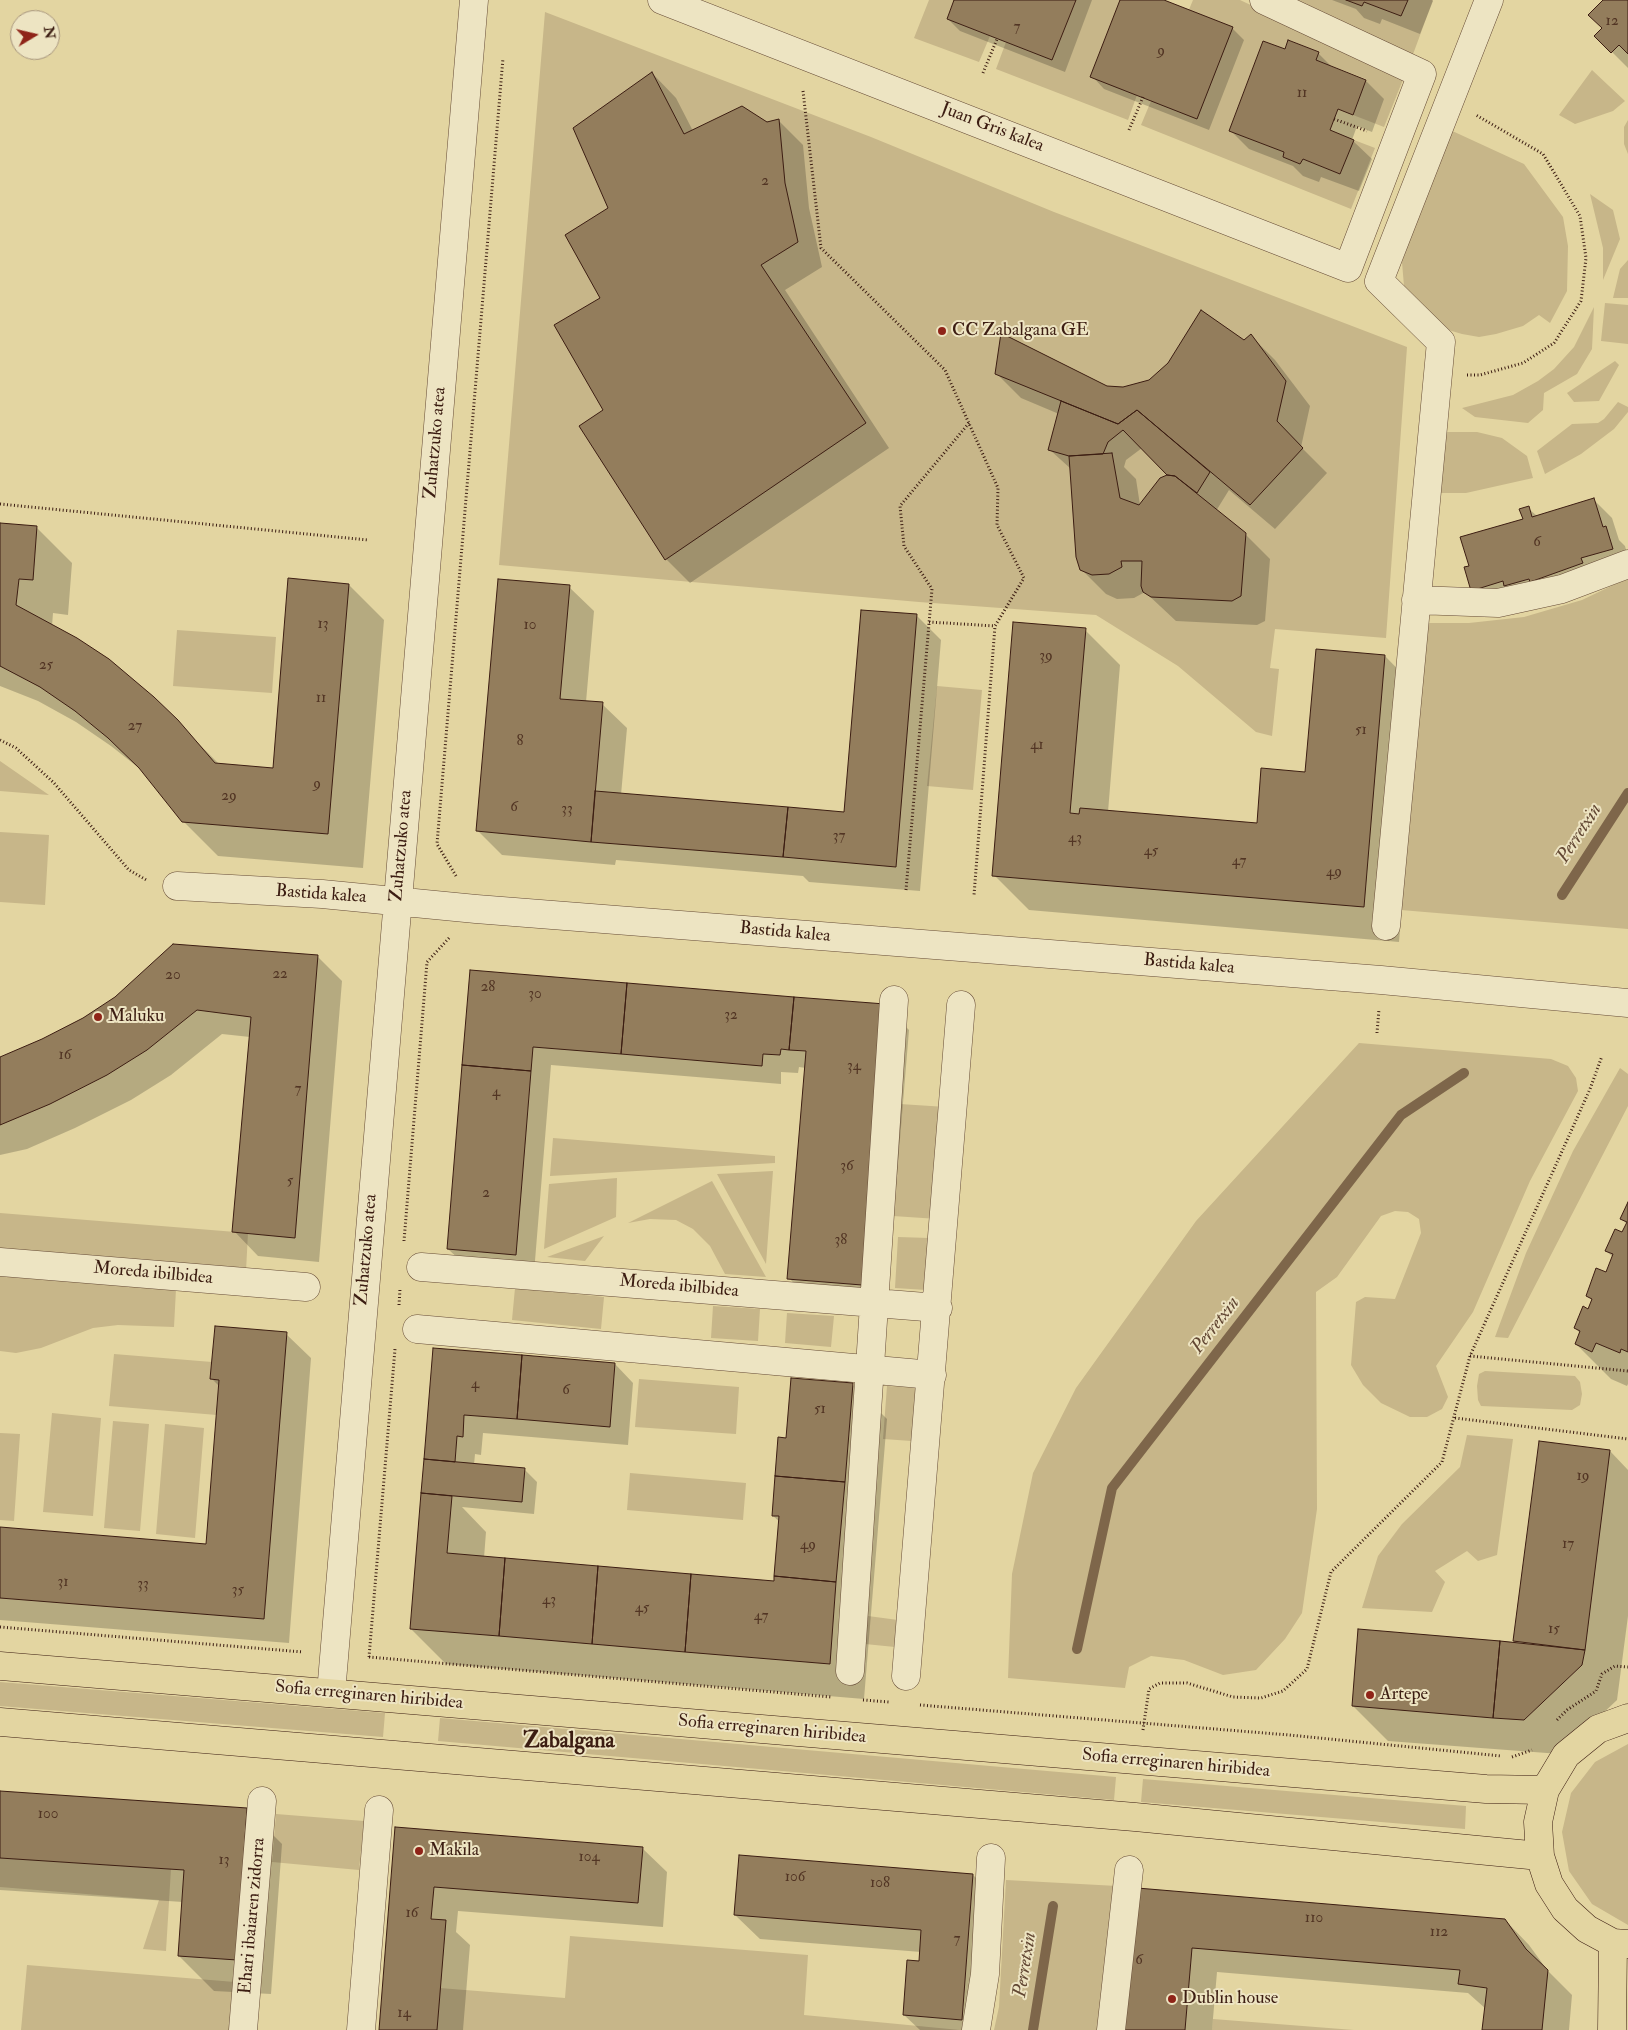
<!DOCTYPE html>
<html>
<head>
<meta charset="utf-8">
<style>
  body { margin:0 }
  #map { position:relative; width:1628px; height:2030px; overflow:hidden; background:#e3d5a1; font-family:"IM FELL Double Pica",serif }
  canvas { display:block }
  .north { position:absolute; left:10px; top:10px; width:50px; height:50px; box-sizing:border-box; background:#ede4c2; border:1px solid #a6947c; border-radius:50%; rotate:81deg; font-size:14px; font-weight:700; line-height:20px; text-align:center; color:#3c1d12 }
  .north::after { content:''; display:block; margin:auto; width:18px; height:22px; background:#8f2418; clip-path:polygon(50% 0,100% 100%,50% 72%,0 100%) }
</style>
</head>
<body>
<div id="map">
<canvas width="1628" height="2030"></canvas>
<div class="north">N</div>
</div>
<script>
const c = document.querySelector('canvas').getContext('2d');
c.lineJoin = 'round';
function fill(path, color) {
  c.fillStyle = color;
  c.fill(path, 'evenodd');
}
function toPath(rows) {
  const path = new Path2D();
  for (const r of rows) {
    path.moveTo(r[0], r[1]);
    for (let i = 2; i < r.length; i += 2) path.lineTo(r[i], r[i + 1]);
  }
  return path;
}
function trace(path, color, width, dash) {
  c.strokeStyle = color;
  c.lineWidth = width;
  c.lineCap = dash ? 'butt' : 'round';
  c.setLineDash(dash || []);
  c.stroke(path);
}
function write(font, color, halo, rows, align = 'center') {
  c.font = font + ' "IM FELL Double Pica",serif';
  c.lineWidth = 4;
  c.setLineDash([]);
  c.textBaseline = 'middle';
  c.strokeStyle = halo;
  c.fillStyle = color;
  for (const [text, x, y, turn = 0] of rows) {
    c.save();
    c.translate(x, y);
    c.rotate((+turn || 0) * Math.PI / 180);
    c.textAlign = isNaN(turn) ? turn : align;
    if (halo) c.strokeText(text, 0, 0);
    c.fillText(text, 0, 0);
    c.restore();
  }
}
fill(toPath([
  [929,0,954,0,947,19,990,36,979,62,914,38],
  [1076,0,1120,0,1137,95,1128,120,996,69,1006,42,1052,60],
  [1193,0,1240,0,1404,77,1384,127,1353,115,1366,79,1316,60,1319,52,1289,40,1285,49,1263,41,1229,131,1284,152,1283,157,1300,164,1303,159,1340,174,1354,140,1375,148,1351,209,1141,125],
  [1286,0,1346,0,1362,6,1364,2,1401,16,1408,0,1433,0,1412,57],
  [545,12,871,137,1054,212,1407,347,1386,638,1275,629,1270,668,1279,669,1272,736,1256,732,1178,666,1096,615,919,602,499,565],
  [1592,70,1625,101,1613,111,1575,124,1559,115],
  [1628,120,1628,154,1624,144,1624,127],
  [1448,129,1524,164,1563,217,1568,246,1567,291,1550,323,1539,315,1523,326,1496,334,1479,337,1462,334,1445,329,1414,305,1404,286,1402,262],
  [1590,194,1613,210,1620,239,1603,280,1603,248],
  [1628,260,1628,298,1613,298,1620,269],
  [1605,303,1628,305,1628,344,1601,341],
  [1594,307,1592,349,1577,374,1544,393,1543,410,1528,423,1475,417,1462,408,1513,395,1538,381,1554,369,1574,347],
  [1615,361,1619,365,1599,401,1574,402,1567,393],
  [1618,402,1628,407,1628,412,1614,429,1581,454,1545,474,1537,451,1572,424,1598,423,1604,419],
  [1443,432,1477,432,1502,438,1527,456,1533,478,1466,493,1439,493],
  [1628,578,1628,929,1401,910,1427,623,1469,623,1524,617,1582,600],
  [177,630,276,637,272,693,173,686],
  [937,686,982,690,973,790,927,786],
  [0,761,49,795,0,791],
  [0,832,49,835,45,905,0,902],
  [1359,1043,1551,1059,1568,1066,1576,1078,1578,1091,1530,1181,1473,1312,1436,1366,1448,1397,1442,1409,1427,1417,1410,1417,1381,1403,1363,1385,1351,1365,1356,1302,1365,1297,1395,1299,1421,1233,1419,1219,1408,1212,1395,1211,1381,1216,1337,1277,1316,1292,1317,1509,1302,1613,1285,1639,1256,1670,1223,1675,1184,1660,1151,1656,1129,1667,1125,1688,1008,1678,1012,1574,1033,1473,1076,1388,1196,1221],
  [1620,1068,1628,1074,1628,1106,1508,1338,1495,1337,1526,1253,1573,1151],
  [900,1104,946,1107,938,1219,893,1216],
  [553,1138,775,1156,775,1163,550,1176],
  [773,1171,766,1264,717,1174],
  [617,1178,616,1217,544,1249,549,1184],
  [712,1181,766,1277,725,1274,710,1246,693,1229,676,1220,650,1219,628,1223],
  [0,1213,248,1233,246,1271,0,1252],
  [604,1236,585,1261,547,1257],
  [898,1237,929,1238,926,1290,895,1288],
  [0,1272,176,1289,174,1327,118,1325,93,1328,41,1348,16,1353,0,1351],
  [515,1288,604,1297,601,1329,512,1320],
  [713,1306,760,1309,758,1341,711,1338],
  [787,1313,834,1316,831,1347,785,1343],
  [114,1354,212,1362,211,1379,219,1380,217,1415,109,1406],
  [1485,1371,1575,1376,1580,1382,1582,1394,1580,1405,1572,1410,1481,1406,1478,1400,1477,1386,1479,1374],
  [639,1379,739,1387,736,1434,635,1427],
  [887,1386,916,1388,912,1441,883,1439],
  [52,1413,101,1418,93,1516,43,1512],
  [113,1421,149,1424,140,1531,104,1528],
  [165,1424,204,1428,195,1538,156,1534],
  [0,1433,20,1434,14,1521,0,1520],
  [1467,1435,1513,1439,1497,1555,1478,1561,1467,1551,1435,1571,1445,1582,1432,1612,1362,1608,1378,1556,1402,1524,1460,1467],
  [630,1473,746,1483,743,1520,627,1510],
  [868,1616,898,1620,895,1647,865,1644],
  [0,1682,385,1713,383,1737,0,1706],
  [440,1718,1116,1777,1114,1800,438,1741],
  [1628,1744,1628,1925,1592,1904,1569,1871,1562,1832,1571,1793,1595,1762],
  [1143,1779,1466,1806,1465,1829,1141,1802],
  [276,1814,364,1821,359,1870,272,1862],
  [0,1858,171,1869,166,1951,143,1949,159,1900,0,1887],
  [1006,1880,1117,1886,1097,2030,994,2030,999,2007],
  [570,1936,808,1955,804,2015,960,2030,437,2030,440,1988,565,1998],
  [27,1965,235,1982,231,2030,21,2030],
  [1213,2019,1354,2030,1212,2030]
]), '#c7b689');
fill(toPath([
  [955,0,1092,0,1065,72,960,31,948,19],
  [1121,0,1161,0,1232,28,1244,40,1209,130,1104,89,1092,76],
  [1332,0,1432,0,1433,1,1420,34,1382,19,1380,24,1364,18,1356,9],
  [1604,0,1628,0,1628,68,1596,36,1603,28],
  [1289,42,1319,54,1333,68,1366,81,1384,99,1372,132,1357,126,1352,140,1372,159,1359,191,1321,177,1319,182,1303,176,1293,166,1249,149,1230,130,1286,51],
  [652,73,676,98,693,131,778,120,803,145,809,208,822,267,785,290,889,448,690,583,666,559,604,410,602,299,610,209],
  [1251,336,1275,360,1310,406,1301,447,1327,473,1275,529,1229,490,1216,511,1245,534,1270,559,1265,621,1257,625,1176,621,1145,592,1134,598,1117,599,1106,594,1081,569,1071,469,1050,450,1059,414,1021,398,996,373,1123,389,1150,381,1244,342],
  [1142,448,1169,476,1140,505,1136,479,1124,467,1126,460],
  [1594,500,1612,518,1619,540,1625,546,1628,557,1577,592,1473,590,1470,567,1524,520,1528,508,1537,516],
  [0,524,37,528,72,563,68,615,53,613,52,626,153,698,220,765,274,769,349,585,384,620,363,868,218,856,183,821,144,772,111,746,76,722,38,701,0,686],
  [569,587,594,611,586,702,602,704,627,728,621,795,845,813,917,616,941,640,920,891,809,882,803,876,616,860,615,865,502,855,478,831],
  [1085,630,1120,665,1108,812,1258,824,1307,774,1385,656,1420,692,1399,942,1029,910,994,875],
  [318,957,342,981,319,1262,258,1256,234,1231,250,1037,222,1034,171,1075,131,1100,75,1128,27,1149,0,1155,0,1058],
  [471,971,884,1005,909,1030,886,1309,813,1303,789,1278,806,1068,799,1067,798,1073,781,1072,781,1084,551,1065,534,1273,467,1267,448,1249],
  [1628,1204,1628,1384,1627,1386,1611,1379,1576,1344,1580,1333,1575,1328,1589,1310,1593,1301,1587,1296,1607,1273,1613,1257,1606,1251,1623,1234,1627,1224,1621,1219],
  [286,1334,311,1358,289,1643,0,1620,0,1528,207,1545,220,1387,212,1379],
  [434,1349,615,1364,633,1383,628,1445,483,1433,481,1455,475,1454,474,1465,524,1469,537,1482,534,1514,462,1507,486,1532,484,1558,775,1582,780,1522,773,1516,787,1439,852,1384,887,1419,864,1699,446,1664,411,1629,424,1494,422,1493],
  [1540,1442,1610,1451,1628,1470,1628,1616,1617,1700,1560,1754,1388,1741,1353,1706,1359,1630,1514,1642],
  [0,1792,247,1809,282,1844,271,1994,214,1991,179,1956,183,1902,0,1890],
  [396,1828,642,1848,667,1872,663,1927,458,1911,456,1932,470,1945,463,2030,380,2030],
  [973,1875,997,1899,987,2030,920,2030,904,2015,920,1962,921,1952,760,1939,735,1915],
  [1138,1889,1505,1920,1529,1945,1548,1971,1572,1995,1569,2030,1483,2030,1486,2009,1468,1993,1217,1972,1212,2030,1125,2030]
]), '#0003');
trace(toPath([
  [1562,895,1628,793],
  [1077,1649,1112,1488,1401,1115,1464,1073],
  [1033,2030,1053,1906]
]), '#7e664a', 10);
const building = toPath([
  [954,0,1076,0,1052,60,947,19,954,0],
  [1120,0,1164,0,1233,27,1197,119,1090,77,1120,0],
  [1346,0,1408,0,1401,16,1364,2,1362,6,1346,0],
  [1603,0,1628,0,1628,54,1619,45,1611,53,1594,36,1602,28,1588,15,1603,0],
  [1288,40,1319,52,1316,60,1366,80,1353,115,1338,109,1330,130,1354,140,1340,174,1303,159,1300,164,1283,157,1284,152,1229,131,1263,41,1285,49,1288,40],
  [652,72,684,134,742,106,767,122,779,119,785,183,798,242,761,265,866,423,665,560,579,426,603,410,554,325,600,298,565,235,608,208,573,128,652,72],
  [1201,310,1244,340,1251,334,1286,381,1277,421,1303,448,1250,505,1137,410,1118,424,995,374,1001,333,1107,386,1123,387,1149,380,1168,363,1201,310],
  [1061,401,1118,424,1137,410,1210,472,1197,493,1175,476,1167,475,1123,430,1108,442,1103,454,1069,456,1048,450,1061,401],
  [1112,453,1120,498,1139,505,1160,478,1167,475,1175,476,1246,533,1241,596,1232,601,1151,597,1143,592,1141,586,1142,561,1121,561,1122,567,1109,574,1092,575,1080,570,1076,557,1069,456,1112,453],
  [1594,498,1603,527,1606,526,1613,549,1581,558,1583,563,1530,582,1529,579,1504,586,1503,581,1471,591,1464,567,1469,566,1460,537,1523,519,1519,509,1529,506,1532,517,1594,498],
  [0,523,37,526,33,580,19,579,16,605,77,638,109,659,154,697,178,720,215,763,273,768,288,578,349,584,328,834,182,822,139,768,108,738,75,711,40,687,0,666,0,523],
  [498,579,570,585,560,699,603,702,591,842,476,831,498,579],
  [861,610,917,614,896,867,783,857,788,807,844,812,861,610],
  [1013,622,1086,628,1070,813,1079,814,1080,808,1257,823,1261,768,1305,772,1316,649,1385,655,1364,907,992,876,1013,622],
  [595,791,788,807,783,857,591,842,595,791],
  [173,944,318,955,295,1238,232,1232,251,1017,197,1010,147,1050,107,1075,50,1104,0,1125,0,1057,42,1039,83,1018,115,997,173,944],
  [470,970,627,983,621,1054,533,1047,531,1071,462,1065,470,970],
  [627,983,794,997,789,1050,781,1049,780,1055,763,1054,762,1066,621,1054,627,983],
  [794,997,885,1004,862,1285,787,1279,806,1051,789,1050,794,997],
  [462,1065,531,1071,516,1255,447,1249,462,1065],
  [1628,1202,1628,1352,1621,1349,1620,1353,1596,1343,1592,1352,1575,1344,1580,1331,1574,1328,1583,1306,1588,1309,1592,1299,1586,1296,1596,1268,1606,1272,1613,1254,1605,1251,1615,1229,1622,1232,1627,1222,1620,1219,1628,1202],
  [215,1326,287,1332,264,1619,0,1598,0,1527,206,1544,219,1380,210,1379,215,1326],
  [433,1348,522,1355,517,1419,464,1415,463,1437,457,1436,455,1462,424,1459,433,1348],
  [522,1355,615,1363,610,1427,517,1419,522,1355],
  [791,1378,853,1383,845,1482,775,1476,778,1437,786,1438,791,1378],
  [1539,1441,1610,1450,1585,1650,1513,1641,1539,1441],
  [424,1459,525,1468,522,1502,421,1493,424,1459],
  [775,1476,845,1482,836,1582,774,1576,779,1516,772,1516,775,1476],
  [421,1493,452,1496,447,1553,505,1558,499,1636,410,1629,421,1493],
  [505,1558,598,1566,592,1644,499,1636,505,1558],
  [598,1566,691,1574,685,1652,592,1644,598,1566],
  [691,1574,774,1581,774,1576,836,1582,830,1664,685,1652,691,1574],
  [1358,1629,1500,1641,1493,1718,1352,1706,1358,1629],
  [1500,1641,1585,1650,1582,1665,1524,1720,1493,1718,1500,1641],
  [0,1791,247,1808,237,1960,178,1956,184,1870,0,1858,0,1791],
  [395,1827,643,1847,638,1903,434,1887,431,1919,446,1920,437,2030,379,2030,395,1827],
  [739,1855,973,1874,962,2020,903,2015,907,1960,919,1961,921,1930,734,1915,739,1855],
  [1137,1888,1505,1919,1526,1949,1548,1970,1542,2030,1482,2030,1487,1988,1458,1984,1460,1970,1192,1948,1185,2030,1124,2030,1137,1888]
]);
fill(building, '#937d5c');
trace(building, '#3c1d12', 1);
const minor = toPath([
  [662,0,1348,268,1422,74,1264,0],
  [1416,600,1498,603,1562,589,1628,564],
  [177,886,322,894,476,909,1381,980,1628,1003],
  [1386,926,1441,342,1379,281,1489,0],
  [0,1262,306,1287],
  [421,1267,938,1308],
  [417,1329,932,1375],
  [850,1671,894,1000],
  [906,1676,961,1005],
  [331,1693,474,0],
  [243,2030,262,1801],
  [361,2030,379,1810],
  [976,2030,985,1974,991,1858],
  [1111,2030,1129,1870]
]);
const major = toPath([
  [0,1666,1486,1789,1545,1790],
  [1628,1718,1598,1729,1566,1755,1545,1790,1538,1822,1540,1856,1549,1884,1565,1909,1587,1929,1613,1943,1628,1944],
  [0,1722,1135,1817,1540,1856],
  [1612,2030,1613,1943]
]);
trace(minor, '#664b36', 29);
trace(major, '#3c1d12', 29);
trace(toPath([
  [983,73,997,39],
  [803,91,821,248,945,370,998,488,997,525,1024,578,995,626,974,895],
  [1334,119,1367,131],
  [1129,130,1143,97],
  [1467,375,1480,375,1523,363,1554,343,1581,301,1586,258,1580,216,1543,154,1476,115],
  [0,504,368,540],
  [929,622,995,626],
  [0,740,16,748,54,783,129,870,148,881],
  [456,876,437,844,503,58],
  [906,890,932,589,904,546,900,506,969,423],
  [1377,1033,1379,1009],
  [404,1241,427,962,450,937],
  [399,1305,400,1289],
  [1470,1356,1628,1371],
  [1455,1418,1628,1439],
  [0,1627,303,1652],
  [369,1657,395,1349],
  [369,1657,831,1697],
  [863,1700,889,1702],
  [920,1705,1289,1735,1501,1756],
  [1557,1720,1567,1710,1596,1691,1602,1674,1615,1666,1628,1667],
  [1143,1730,1149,1689,1160,1683,1187,1683,1233,1697,1261,1698,1283,1691,1307,1669,1331,1572,1442,1462,1470,1356,1590,1089,1602,1056],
  [1512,1757,1532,1750]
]), '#3c1d12', 3, [1, 2.5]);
trace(minor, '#ede4c2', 28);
trace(major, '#e3d5a1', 28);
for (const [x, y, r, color] of [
  [942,331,5,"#8f2418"],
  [98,1017,5,"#8f2418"],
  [1370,1695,5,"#8f2418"],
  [419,1851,5,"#8f2418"],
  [1172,1999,5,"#8f2418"]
]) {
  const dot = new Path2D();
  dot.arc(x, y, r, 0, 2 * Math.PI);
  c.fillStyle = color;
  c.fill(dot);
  trace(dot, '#ede4c2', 2);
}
write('15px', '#523524', null, [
  ["12",1612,22],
  ["7",1017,28],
  ["9",1161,52],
  ["11",1302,94],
  ["2",765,182],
  ["6",1537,543],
  ["13",323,625],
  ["10",530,626],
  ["39",1046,657],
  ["25",46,666],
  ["11",321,699],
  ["27",135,727],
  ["51",1361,731],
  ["8",520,742],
  ["41",1037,746],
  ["9",317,785],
  ["29",229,797],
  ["6",514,808],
  ["33",567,810],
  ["37",839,837],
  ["43",1075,839],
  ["45",1151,852],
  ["47",1239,862],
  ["49",1334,873],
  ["22",280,975],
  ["20",173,976],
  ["28",488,988],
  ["30",535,995],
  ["32",731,1016],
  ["16",65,1056],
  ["34",854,1067],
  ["7",298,1090],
  ["4",496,1093],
  ["36",847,1167],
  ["5",290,1182],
  ["2",486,1194],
  ["38",841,1241],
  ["4",475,1385],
  ["6",566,1391],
  ["51",820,1410],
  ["19",1583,1477],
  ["17",1568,1545],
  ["49",808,1546],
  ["31",63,1583],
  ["33",143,1585],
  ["35",238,1591],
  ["43",549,1601],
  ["45",642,1609],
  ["47",761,1617],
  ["15",1554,1630],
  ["100",48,1815],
  ["104",589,1858],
  ["13",224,1861],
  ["106",795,1878],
  ["108",880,1884],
  ["16",412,1914],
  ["110",1314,1919],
  ["112",1439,1933],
  ["7",957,1940],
  ["6",1139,1961],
  ["14",404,2014]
]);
write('18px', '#3c1d12', '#ede4c2', [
  ["Juan Gris kalea",992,128,21],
  ["Zuhatzuko atea",436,443,-85],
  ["Zuhatzuko atea",402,846,-85],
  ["Bastida kalea",321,895,4],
  ["Bastida kalea",785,933,5],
  ["Bastida kalea",1189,965,5],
  ["Zuhatzuko atea",367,1250,-85],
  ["Moreda ibilbidea",153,1274,5],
  ["Moreda ibilbidea",679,1287,5],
  ["Sofia erreginaren hiribidea",369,1696,5],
  ["Sofia erreginaren hiribidea",772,1730,5],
  ["Sofia erreginaren hiribidea",1176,1764,5],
  ["Ehari ibaiaren zidorra",253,1916,-85]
]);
write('18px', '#3c1d12', '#ede4c2', [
  ["CC Zabalgana GE",952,331],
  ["Maluku",108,1017],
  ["Artepe",1380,1695],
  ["Makila",429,1851],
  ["Dublin house",1182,1999]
], 'left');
write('italic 19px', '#624733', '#ede4c2', [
  ["Perretxin",1580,834,-57],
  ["Perretxin",1216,1326,-52],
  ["Perretxin",1026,1965,-81]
]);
write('bold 22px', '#3c1d12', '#ede4c2', [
  ["Zabalgana",569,1742]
]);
</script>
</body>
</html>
